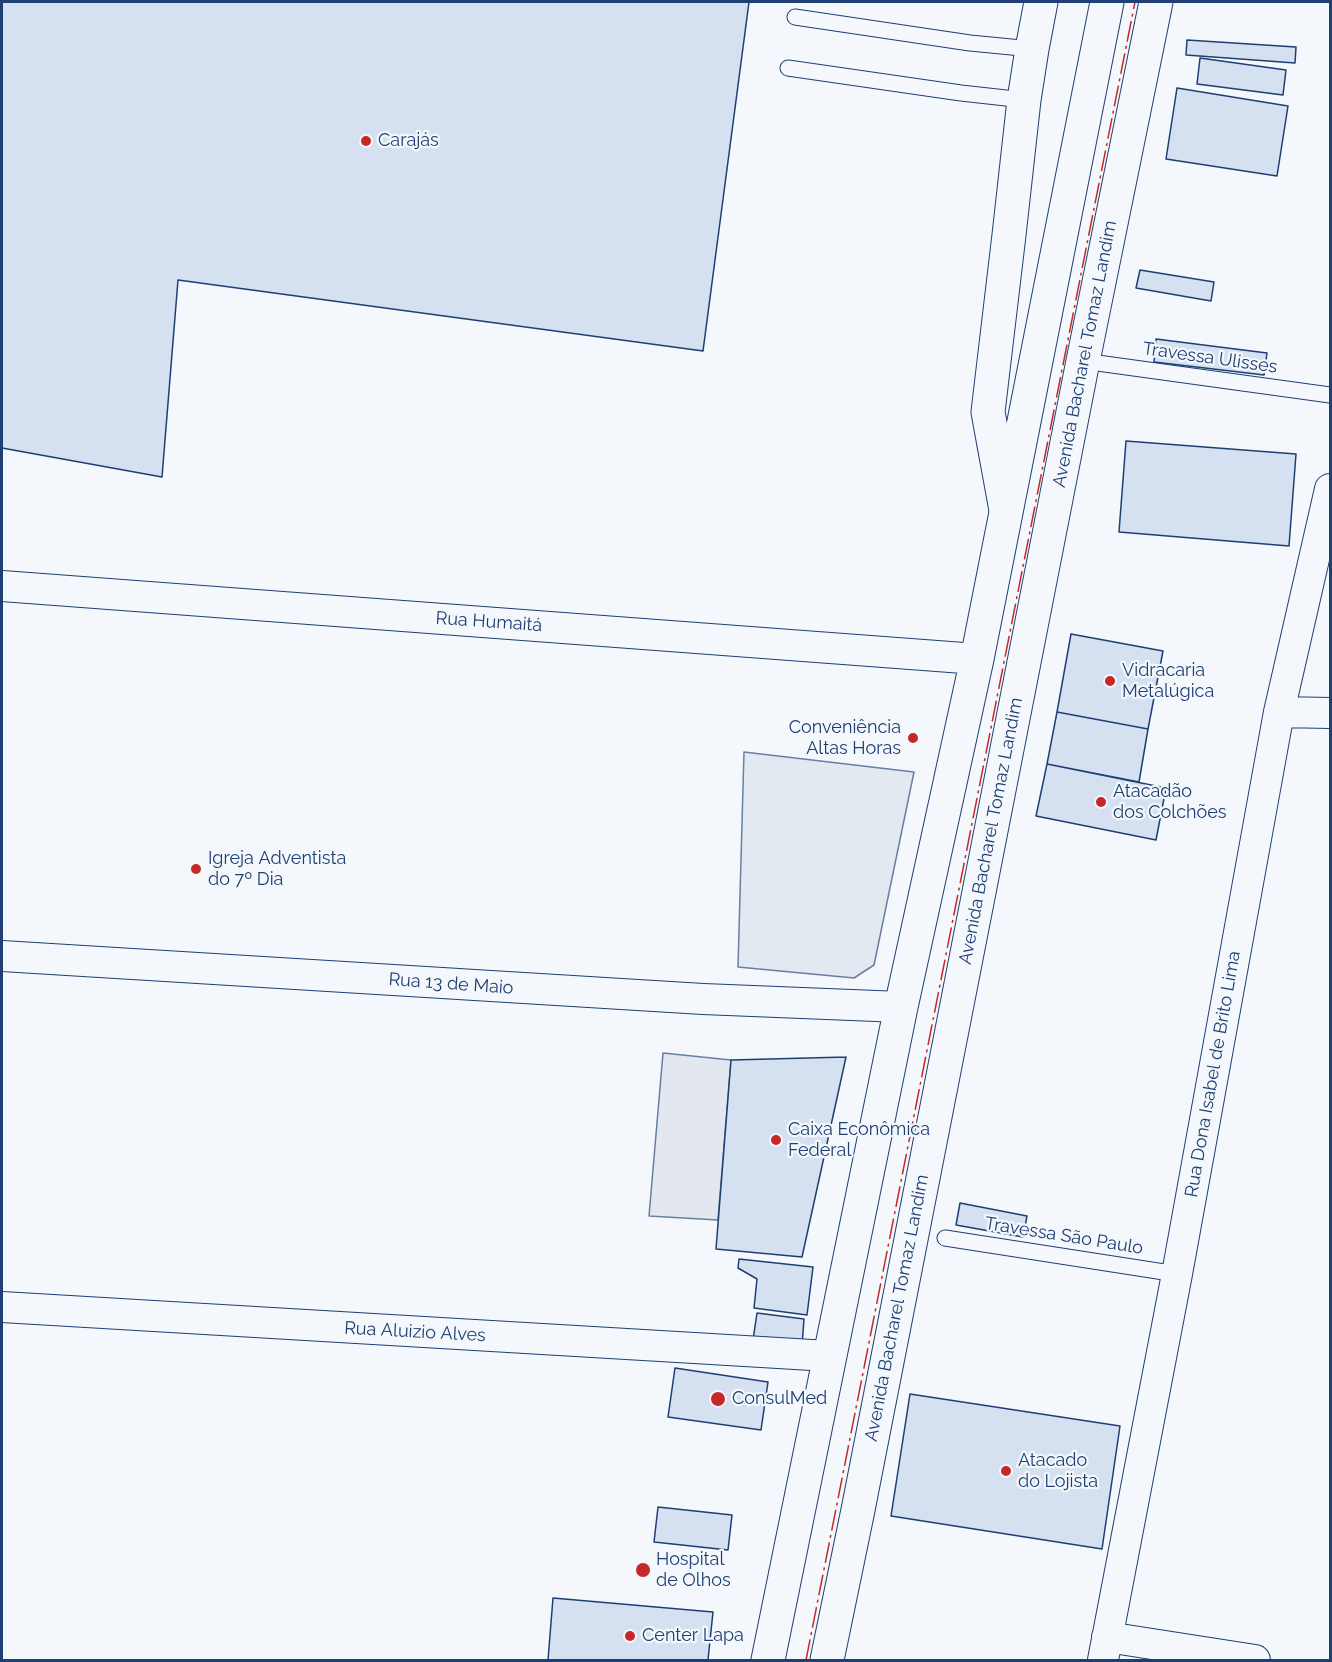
<!DOCTYPE html>
<html>
<head>
<meta charset="utf-8">
<style>
  body { margin:0 }
  #map { position:relative; width:1332px; height:1662px; overflow:hidden; background:#f4f7fb; font-family:Raleway,sans-serif }
  canvas { display:block }
  .frame { position:absolute; inset:0; border:3px solid #1d3f73; pointer-events:none }
</style>
</head>
<body>
<div id="map">
<canvas width="1332" height="1662"></canvas>
<div class="frame"></div>
</div>
<script>
const c = document.querySelector('canvas').getContext('2d');
c.lineJoin = 'round';
function fill(path, color) {
  c.fillStyle = color;
  c.fill(path, 'evenodd');
}
function toPath(rows) {
  const path = new Path2D();
  for (const r of rows) {
    path.moveTo(r[0], r[1]);
    for (let i = 2; i < r.length; i += 2) path.lineTo(r[i], r[i + 1]);
  }
  return path;
}
function trace(path, color, width, dash) {
  c.strokeStyle = color;
  c.lineWidth = width;
  c.lineCap = dash ? 'butt' : 'round';
  c.setLineDash(dash || []);
  c.stroke(path);
}
function write(font, color, halo, rows, align = 'center') {
  c.font = font + ' Raleway,sans-serif';
  c.lineWidth = 4.5;
  c.setLineDash([]);
  c.textBaseline = 'middle';
  c.strokeStyle = halo;
  c.fillStyle = color;
  for (const [text, x, y, turn = 0] of rows) {
    c.save();
    c.translate(x, y);
    c.rotate((+turn || 0) * Math.PI / 180);
    c.textAlign = isNaN(turn) ? turn : align;
    if (halo) c.strokeText(text, 0, 0);
    c.fillText(text, 0, 0);
    c.restore();
  }
}
const green = toPath([
  [744,752,914,772,874,965,854,978,738,967,744,752]
]);
fill(green, '#e3e9f0');
trace(green, '#687fa3', 1.5);
const parking = toPath([
  [663,1053,731,1060,718,1220,649,1216,663,1053]
]);
fill(parking, '#e3e8f0');
trace(parking, '#687fa3', 1.5);
const building = toPath([
  [2,2,749,2,703,351,178,280,162,477,2,448,2,2],
  [1187,40,1296,47,1295,63,1186,55,1187,40],
  [1200,58,1286,70,1283,95,1197,84,1200,58],
  [1177,88,1288,106,1277,176,1166,159,1177,88],
  [1140,270,1214,282,1211,301,1136,288,1140,270],
  [1156,339,1267,353,1264,375,1154,362,1156,339],
  [1126,441,1296,454,1289,546,1119,532,1126,441],
  [1071,634,1163,651,1148,729,1057,712,1071,634],
  [1057,712,1148,729,1139,782,1047,764,1057,712],
  [1047,764,1166,788,1156,840,1036,816,1047,764],
  [846,1057,802,1257,716,1249,731,1060,846,1057],
  [960,1203,1027,1216,1023,1237,956,1225,960,1203],
  [739,1259,813,1267,807,1315,754,1308,757,1279,738,1268,739,1259],
  [757,1313,804,1319,802,1346,753,1340,757,1313],
  [675,1368,768,1382,761,1430,668,1417,675,1368],
  [910,1394,1120,1426,1102,1549,891,1516,910,1394],
  [658,1507,732,1515,728,1550,654,1542,658,1507],
  [553,1598,713,1612,708,1660,548,1660,553,1598]
]);
fill(building, '#d5e0f0');
trace(building, '#1d3f73', 1.5);
const service = toPath([
  [795,17,970,43,1032,49],
  [788,68,961,93,1024,100],
  [1083,361,1330,395],
  [945,1238,1177,1274]
]);
const minor = toPath([
  [2,586,977,659],
  [1279,712,1330,713],
  [2,956,703,999,901,1007],
  [2,1307,829,1356],
  [1107,1637,1255,1660],
  [1103,1660,1177,1274,1279,712,1330,489]
]);
const primary = toPath([
  [1006,510,988,412,1009,235,1024,100,1032,49,1041,2]
]);
const trunk = toPath([
  [768,1660,901,1007,977,659,1107,2],
  [827,1660,858,1510,1083,361,1156,2]
]);
trace(service, '#1d3f73', 17);
trace(minor, '#1d3f73', 32);
trace(primary, '#1d3f73', 35);
trace(trunk, '#1d3f73', 35);
trace(service, '#f4f7fb', 15);
trace(minor, '#f4f7fb', 30);
trace(primary, '#f4f7fb', 33);
trace(trunk, '#f4f7fb', 33);
trace(toPath([
  [806,1660,1135,2]
]), '#c62828', 1.5, [21, 4.5, 3, 4.5]);
for (const [x, y, r, color] of [
  [366,141,6,"#c62828"],
  [1110,681,6,"#c62828"],
  [913,738,6,"#c62828"],
  [1101,802,6,"#c62828"],
  [196,869,6,"#c62828"],
  [776,1140,6,"#c62828"],
  [718,1399,8,"#c62828"],
  [1006,1471,6,"#c62828"],
  [643,1570,8,"#c62828"],
  [630,1636,6,"#c62828"]
]) {
  const dot = new Path2D();
  dot.arc(x, y, r, 0, 2 * Math.PI);
  c.fillStyle = color;
  c.fill(dot);
  trace(dot, '#f4f7fb', 2);
}
write('18px', '#1d3f73', '#f4f7fb', [
  ["Carajás",378,141],
  ["Vidracaria",1122,671],
  ["Metalúgica",1122,692],
  ["Conveniência",901,728,"right"],
  ["Altas Horas",901,749,"right"],
  ["Atacadão",1113,792],
  ["dos Colchões",1113,813],
  ["Igreja Adventista",208,859],
  ["do 7º Dia",208,880],
  ["Caixa Econômica",788,1130],
  ["Federal",788,1151],
  ["ConsulMed",732,1399],
  ["Atacado",1018,1461],
  ["do Lojista",1018,1482],
  ["Hospital",656,1560],
  ["de Olhos",656,1581],
  ["Center Lapa",642,1636]
], 'left');
write('18px', '#1d3f73', '#f4f7fb', [
  ["Avenida Bacharel Tomaz Landim",1085,354,-79],
  ["Travessa Ulisses",1210,358,8],
  ["Rua Humaitá",489,622,4],
  ["Avenida Bacharel Tomaz Landim",991,831,-79],
  ["Rua 13 de Maio",451,984,4],
  ["Rua Dona Isabel de Brito Lima",1213,1074,-80],
  ["Travessa São Paulo",1064,1236,9],
  ["Avenida Bacharel Tomaz Landim",897,1308,-79],
  ["Rua Aluizio Alves",415,1332,3]
]);
</script>
</body>
</html>
